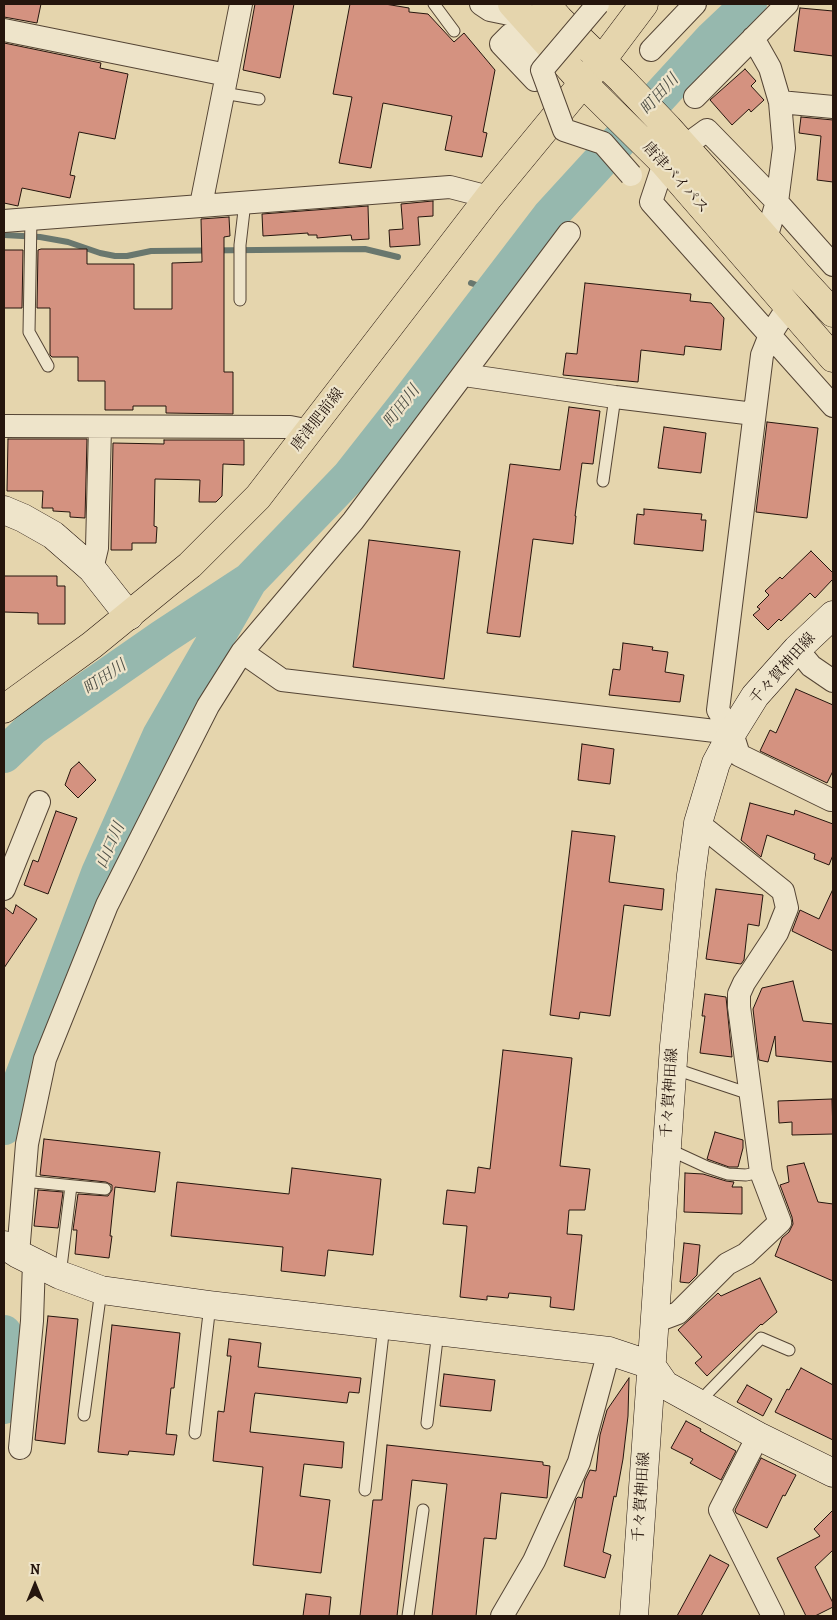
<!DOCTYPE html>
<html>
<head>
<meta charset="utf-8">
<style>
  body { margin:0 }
  #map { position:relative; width:837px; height:1620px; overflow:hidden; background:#e5d5ad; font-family:Alegreya,serif }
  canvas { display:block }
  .frame { position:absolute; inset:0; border:5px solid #25150d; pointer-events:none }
  .north { position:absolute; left:10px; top:1560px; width:50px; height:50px; -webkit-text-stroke:4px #eee4ca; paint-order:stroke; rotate:0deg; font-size:14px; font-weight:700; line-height:20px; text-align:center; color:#25150d }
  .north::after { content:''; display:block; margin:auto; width:18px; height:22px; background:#25150d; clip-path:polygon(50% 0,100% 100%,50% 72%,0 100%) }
</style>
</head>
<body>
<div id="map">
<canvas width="837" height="1620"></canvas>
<div class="frame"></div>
<div class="north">N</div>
</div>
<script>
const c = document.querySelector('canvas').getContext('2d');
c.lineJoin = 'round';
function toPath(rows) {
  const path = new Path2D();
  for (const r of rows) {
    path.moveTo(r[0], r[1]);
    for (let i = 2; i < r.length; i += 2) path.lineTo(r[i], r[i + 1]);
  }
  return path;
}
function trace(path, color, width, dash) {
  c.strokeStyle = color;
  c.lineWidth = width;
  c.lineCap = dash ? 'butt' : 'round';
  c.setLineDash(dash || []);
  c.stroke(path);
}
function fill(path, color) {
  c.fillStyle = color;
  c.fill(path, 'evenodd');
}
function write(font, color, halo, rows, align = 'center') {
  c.font = font + ' Alegreya,"Noto Serif JP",serif';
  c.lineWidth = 4.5;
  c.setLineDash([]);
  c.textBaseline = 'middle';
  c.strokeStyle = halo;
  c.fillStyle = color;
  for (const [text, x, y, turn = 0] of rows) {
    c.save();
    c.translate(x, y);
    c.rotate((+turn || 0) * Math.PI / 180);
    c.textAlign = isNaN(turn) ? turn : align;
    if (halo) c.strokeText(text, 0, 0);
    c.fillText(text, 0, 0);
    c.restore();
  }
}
trace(toPath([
  [4,235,40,237,68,242,100,253,115,256,127,256,151,251,365,249,398,257],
  [471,283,493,291]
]), '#69776e', 6);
trace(toPath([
  [4,755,32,728,163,637,250,580,349,477,404,407,550,216,713,38,749,4],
  [4,1127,99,873,160,736,248,583],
  [4,1333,7,1393,4,1406]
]), '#96b8ae', 36);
const building = toPath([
  [4,4,41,4,37,23,4,17,4,4],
  [255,4,294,4,280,78,243,70,255,4],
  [350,4,385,4,409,8,409,12,428,14,454,42,464,33,495,70,483,132,487,133,482,157,445,150,452,116,383,103,371,168,339,163,352,97,333,94,350,4],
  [800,8,833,11,833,56,794,51,800,8],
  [4,43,101,63,100,68,128,74,115,139,79,132,70,175,75,176,70,198,22,188,18,206,4,203,4,43],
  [745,69,756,81,751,86,764,100,751,112,749,109,732,125,710,100,745,69],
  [801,117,833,120,833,182,817,180,821,136,799,133,801,117],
  [433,201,433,216,418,217,420,245,390,247,389,230,403,229,401,204,433,201],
  [368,206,369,239,352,240,351,235,317,238,317,235,308,235,308,233,263,236,262,214,368,206],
  [229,217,230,236,224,237,224,372,233,372,233,414,166,413,166,406,133,406,133,410,105,410,105,381,78,381,78,357,52,357,50,355,50,308,37,308,38,250,41,249,87,249,87,264,134,264,134,309,172,309,172,263,202,262,201,219,229,217],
  [4,250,23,250,22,308,4,308,4,250],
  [585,283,691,294,690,301,711,303,724,318,721,350,685,346,684,355,641,350,638,382,563,375,566,353,577,354,585,283],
  [569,407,600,411,593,464,582,463,575,516,576,516,573,544,533,539,520,637,487,633,510,464,560,470,569,407],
  [767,422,818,428,807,518,756,512,767,422],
  [664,427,706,433,701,473,658,468,664,427],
  [8,439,87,439,85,518,70,517,70,512,53,511,53,508,42,508,43,491,7,491,8,439],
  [164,440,244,440,244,465,223,464,222,496,216,502,199,502,200,480,155,479,154,526,157,527,156,543,132,543,132,550,111,550,113,443,164,444,164,440],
  [644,509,702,514,701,520,706,520,703,551,634,544,637,514,644,515,644,509],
  [369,540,460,551,444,679,353,667,369,540],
  [811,551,833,573,833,579,815,598,810,593,781,621,779,619,768,630,753,615,760,609,757,607,769,595,765,591,780,577,782,579,811,551],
  [4,576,57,576,57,586,65,586,65,624,38,624,38,613,4,612,4,576],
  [623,643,653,647,652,650,668,652,665,672,684,675,680,702,609,695,613,669,620,670,623,643],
  [796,689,833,705,833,771,827,783,760,751,770,730,776,733,796,689],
  [582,744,614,749,610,784,578,780,582,744],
  [79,762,96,780,78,798,65,785,71,769,79,762],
  [750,803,794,815,795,810,833,824,833,855,829,865,814,859,815,854,767,835,761,857,741,840,750,803],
  [56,811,77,818,48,894,24,885,33,860,38,862,56,811],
  [572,831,615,836,609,882,664,889,662,910,624,905,610,1016,580,1012,579,1019,550,1015,572,831],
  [716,889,763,895,759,926,748,924,744,960,741,964,706,959,716,889],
  [833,889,833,951,792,931,800,910,819,919,833,889],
  [16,905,37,919,4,968,4,907,13,914,16,905],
  [793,981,803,1021,833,1024,833,1062,776,1056,775,1036,768,1062,759,1060,753,1009,762,988,793,981],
  [705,994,726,997,732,1057,700,1053,705,1016,702,1016,705,994],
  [503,1050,572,1058,560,1166,590,1169,585,1210,569,1210,567,1234,582,1235,574,1310,550,1307,551,1297,509,1293,508,1298,487,1296,487,1300,460,1297,467,1226,443,1224,447,1190,475,1193,478,1167,490,1169,503,1050],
  [832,1099,833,1134,792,1135,792,1122,779,1123,778,1101,832,1099],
  [715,1132,743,1140,743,1148,738,1167,729,1167,707,1159,715,1132],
  [44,1139,160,1152,155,1192,115,1187,110,1236,112,1236,109,1258,75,1254,77,1230,73,1230,78,1194,108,1196,112,1190,112,1185,106,1182,40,1175,44,1139],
  [804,1163,818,1202,833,1204,833,1281,775,1256,782,1238,789,1232,793,1224,792,1217,780,1185,789,1182,787,1166,804,1163],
  [292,1168,381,1179,373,1255,328,1250,325,1276,281,1271,283,1247,171,1236,177,1182,289,1194,292,1168],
  [685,1173,703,1174,726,1181,734,1182,732,1187,742,1187,742,1214,684,1212,685,1173],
  [38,1190,63,1192,58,1228,34,1226,38,1190],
  [684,1243,700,1245,697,1275,689,1283,680,1282,684,1243],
  [760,1278,777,1312,762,1325,761,1324,707,1376,695,1363,702,1357,678,1330,718,1293,721,1296,760,1278],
  [48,1316,78,1319,65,1444,35,1440,48,1316],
  [112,1325,180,1333,174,1388,171,1388,166,1434,177,1435,174,1455,129,1451,128,1455,98,1452,112,1325],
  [229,1339,261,1343,258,1367,361,1378,359,1393,349,1392,347,1403,255,1393,254,1398,250,1432,344,1442,342,1468,304,1464,300,1496,330,1500,321,1573,253,1565,263,1467,213,1461,218,1411,224,1412,231,1356,227,1356,229,1339],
  [801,1368,833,1385,833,1440,775,1412,787,1389,789,1390,801,1368],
  [444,1374,495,1380,491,1411,440,1406,444,1374],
  [629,1378,628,1416,623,1459,616,1497,614,1496,603,1552,611,1555,605,1578,564,1566,576,1499,578,1497,582,1498,585,1480,590,1470,596,1471,600,1435,607,1410,629,1378],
  [747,1385,772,1399,763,1416,737,1402,747,1385],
  [686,1421,701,1429,700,1431,736,1451,721,1480,690,1463,693,1459,671,1448,686,1421],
  [387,1445,543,1462,543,1465,550,1466,547,1498,501,1493,496,1539,484,1538,476,1616,432,1616,447,1484,412,1480,397,1616,360,1616,373,1500,382,1500,387,1445],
  [761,1458,796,1475,785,1496,783,1495,767,1528,736,1513,735,1510,761,1458],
  [833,1510,833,1550,815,1567,833,1603,833,1607,815,1616,806,1616,777,1558,820,1536,814,1529,833,1510],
  [710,1555,729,1565,701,1616,677,1616,710,1555],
  [306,1594,331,1597,329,1616,303,1616,306,1594]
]);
fill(building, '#d49280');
trace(building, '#25150d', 1);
const lane = toPath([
  [434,4,454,31],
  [223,93,259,99],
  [31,218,29,332,48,366],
  [240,300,240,245,245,202],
  [603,481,615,397],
  [672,1068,750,1094],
  [668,1149,707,1167,728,1174,746,1175,761,1172],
  [23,1181,105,1189],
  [60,1275,71,1186],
  [698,1403,761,1338,789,1350],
  [84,1415,101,1290],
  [427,1423,438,1331],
  [195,1433,210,1305],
  [365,1490,384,1325],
  [408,1616,423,1510]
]);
const street = toPath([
  [481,4,490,10,524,17],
  [4,30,227,75],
  [753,38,770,68,780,102,784,148,777,202,766,238],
  [651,50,695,4],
  [535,80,501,44,510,35,542,70],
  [695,97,787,4],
  [780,102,833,107],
  [685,146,707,130,777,202,833,265],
  [664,163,651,202,833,406],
  [201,205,241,4],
  [4,221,450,187,489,197],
  [788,307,770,335,762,355,718,710,732,733,739,755,831,800],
  [464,375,615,397,754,414],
  [4,426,290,427,310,431],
  [92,569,97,548,100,427],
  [797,649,811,666,833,681],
  [242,652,282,680,732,733],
  [4,889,39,802],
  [18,1254,27,1144,45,1059,107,905,208,706,242,652,353,521,569,233],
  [654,1322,678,1313,727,1264,746,1254,780,1222,761,1172,739,1007,739,994,744,983,777,933,787,908,783,891,698,823],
  [758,1436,720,1510,773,1616],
  [20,1448,32,1321,34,1262],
  [502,1616,534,1561,579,1462,609,1351]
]);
const secondary = toPath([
  [4,510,23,518,53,535,92,569,129,616],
  [4,1245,18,1254,60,1275,101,1290,210,1305,609,1351,651,1365,665,1385,758,1436,833,1473],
  [634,1616,674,1046,691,875,698,823,716,763,732,733,755,696,797,649,833,615]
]);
const primary = toPath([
  [4,709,92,645,190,565,258,497,489,197,602,60,644,4]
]);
const highway = toPath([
  [512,4,583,83,664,163,833,358],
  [546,4,559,19,622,80,668,128,730,197,797,274,833,313]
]);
trace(lane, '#554535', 13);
trace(street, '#554535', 24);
trace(secondary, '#25150d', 29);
trace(primary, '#25150d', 29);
trace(highway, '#25150d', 29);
trace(lane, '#eee4ca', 11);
trace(street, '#eee4ca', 22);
trace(secondary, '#eee4ca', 28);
trace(primary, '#e5d5ad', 28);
trace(highway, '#e5d5ad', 28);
const streetBridge = toPath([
  [598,4,542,70,564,130,603,143,631,175]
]);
trace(streetBridge, '#554535', 24, []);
trace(streetBridge, '#eee4ca', 22);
write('15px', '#25150d', '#eee4ca', [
  ["唐津バイパス",675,178,48],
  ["唐津肥前線",318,420,-52],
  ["千々賀神田線",783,669,-48],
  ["千々賀神田線",670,1093,-86],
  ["千々賀神田線",642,1497,-86]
]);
write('italic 16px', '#4d4e45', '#eee4ca', [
  ["町田川",660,95,-48],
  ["町田川",402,407,-52],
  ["町田川",105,678,-34],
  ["山口川",111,846,-66]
]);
</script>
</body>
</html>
